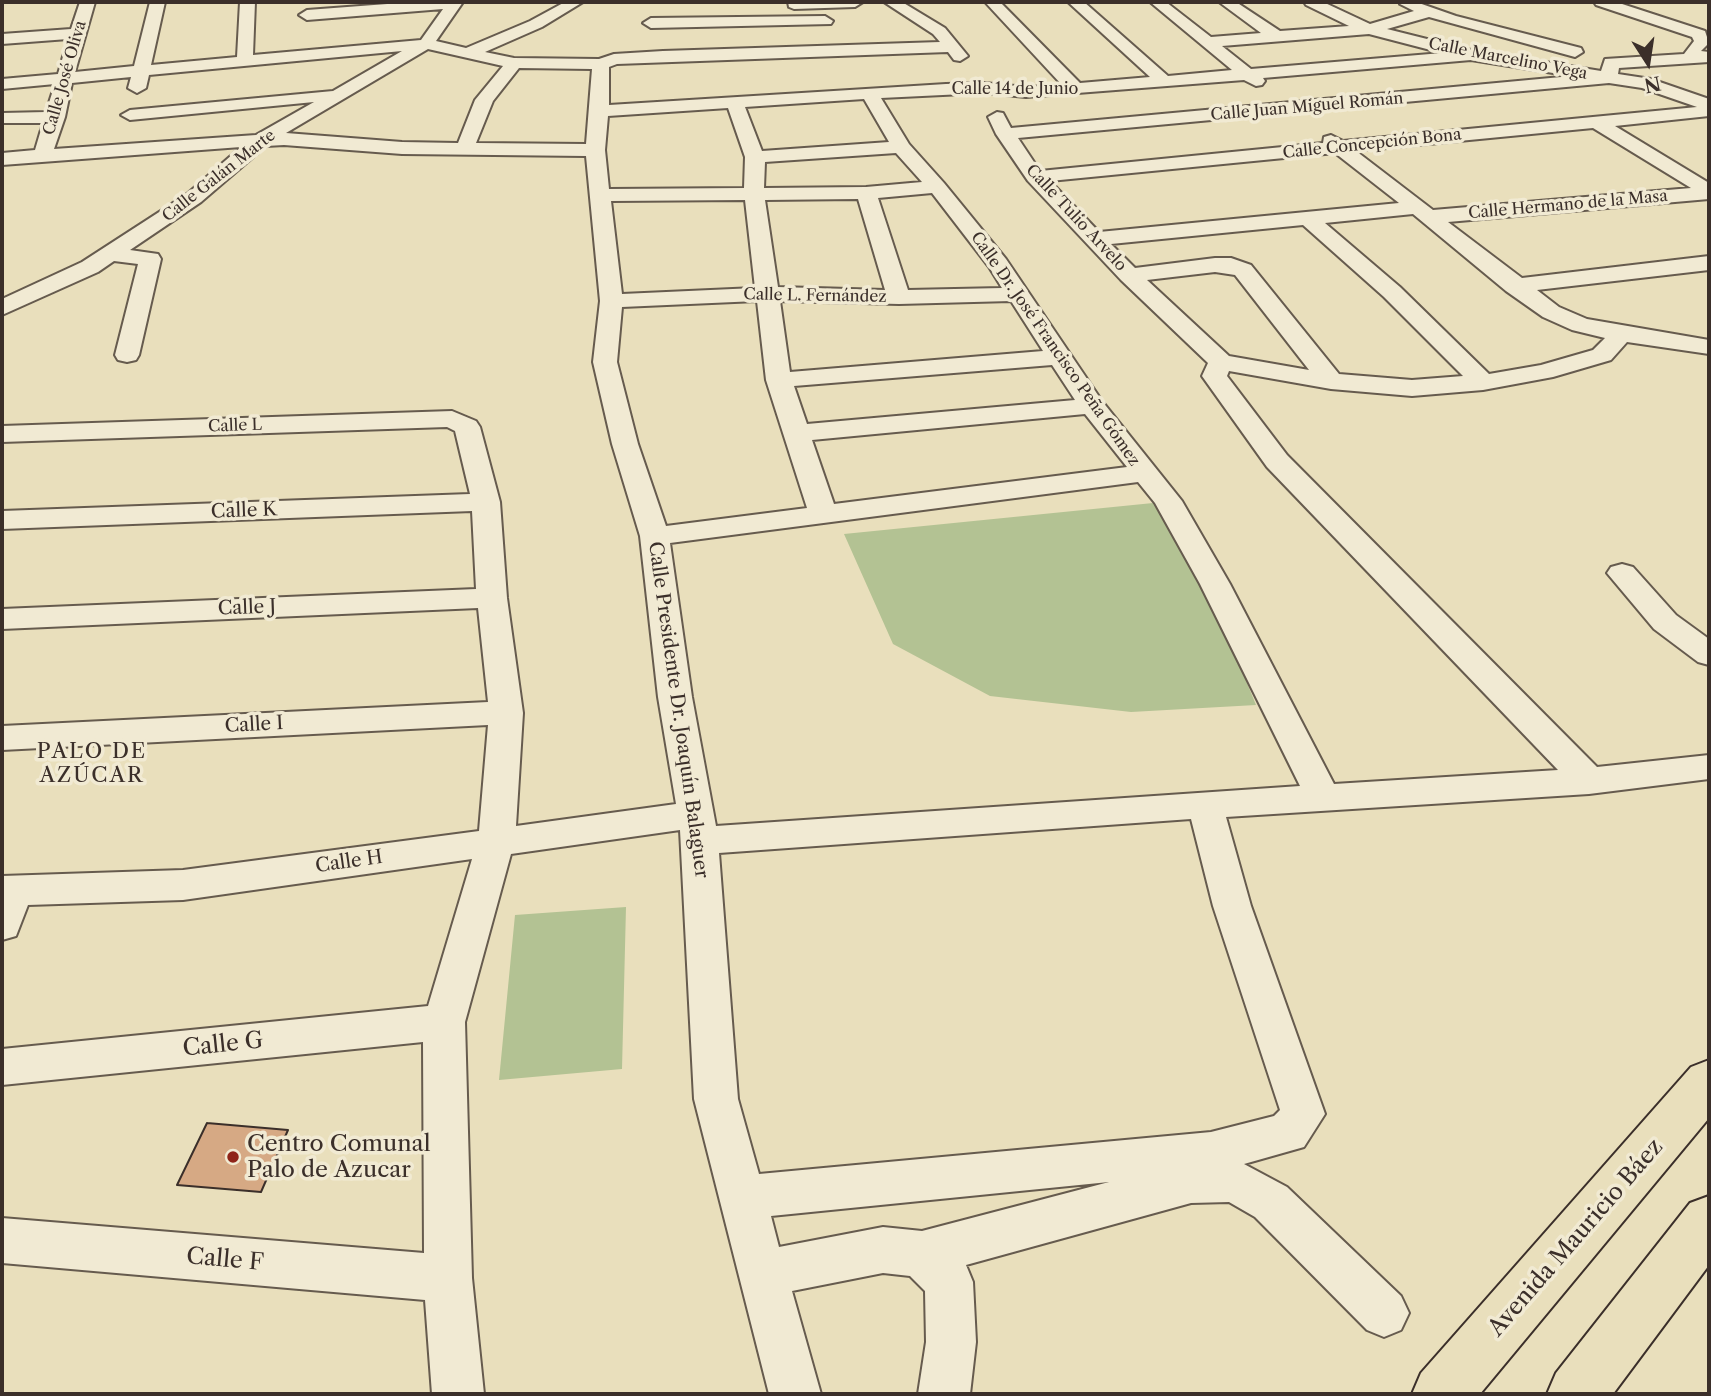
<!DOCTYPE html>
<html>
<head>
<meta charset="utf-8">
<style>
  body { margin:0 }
  #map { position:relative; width:1711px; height:1396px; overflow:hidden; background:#e9dfbc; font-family:"Libre Caslon Text",serif }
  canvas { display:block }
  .frame { position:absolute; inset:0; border:4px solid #3b2f2a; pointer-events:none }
  .north { position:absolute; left:1613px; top:28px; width:70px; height:70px; -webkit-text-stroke:5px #f1ead3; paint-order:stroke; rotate:168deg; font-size:19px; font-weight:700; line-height:28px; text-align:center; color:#3b2f2a }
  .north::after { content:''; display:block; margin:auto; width:24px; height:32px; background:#3b2f2a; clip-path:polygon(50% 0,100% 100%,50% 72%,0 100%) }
</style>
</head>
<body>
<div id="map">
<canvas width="1711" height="1396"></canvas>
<div class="frame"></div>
<div class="north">N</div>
</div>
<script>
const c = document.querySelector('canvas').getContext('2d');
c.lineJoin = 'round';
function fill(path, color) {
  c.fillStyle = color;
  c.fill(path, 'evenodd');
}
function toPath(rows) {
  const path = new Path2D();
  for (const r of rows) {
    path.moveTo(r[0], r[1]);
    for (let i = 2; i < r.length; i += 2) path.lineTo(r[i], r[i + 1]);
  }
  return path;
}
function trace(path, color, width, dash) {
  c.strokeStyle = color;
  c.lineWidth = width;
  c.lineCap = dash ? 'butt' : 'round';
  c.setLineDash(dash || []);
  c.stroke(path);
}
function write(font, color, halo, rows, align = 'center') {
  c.font = font + ' "Libre Caslon Text",serif';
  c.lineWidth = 7;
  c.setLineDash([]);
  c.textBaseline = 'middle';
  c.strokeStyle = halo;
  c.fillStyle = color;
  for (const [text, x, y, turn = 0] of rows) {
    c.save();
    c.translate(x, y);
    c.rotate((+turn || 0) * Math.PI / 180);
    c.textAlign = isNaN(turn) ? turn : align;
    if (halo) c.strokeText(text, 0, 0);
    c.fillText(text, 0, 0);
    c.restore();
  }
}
fill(toPath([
  [1173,501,1256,705,1131,712,990,696,893,644,844,534],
  [626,907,622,1069,499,1080,515,915]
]), '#b3c293');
const building = toPath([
  [207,1123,288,1130,261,1192,177,1185,207,1123]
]);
fill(building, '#d6a984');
trace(building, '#3b2f2a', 2);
const minor = toPath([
  [80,2,95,2,75,72,134,66,150,2,165,2,151,65,237,57,240,2,255,2,253,55,421,40,443,9,307,20,299,15,307,10,414,2,463,2,436,41,466,48,530,21,565,2,583,2,542,27,485,52,514,58,599,59,614,54,663,51,940,42,933,34,884,2,902,2,945,28,968,56,960,61,954,60,948,52,617,64,609,67,609,105,946,84,984,83,1026,87,1062,85,985,2,1000,2,1080,83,1150,77,1068,2,1084,2,1168,76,1232,70,1150,2,1166,2,1211,37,1261,33,1219,2,1236,2,1280,31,1349,26,1306,5,1304,2,1323,2,1370,24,1414,11,1400,4,1416,2,1456,16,1581,48,1583,52,1575,57,1429,17,1387,29,1471,50,1601,71,1605,59,1684,54,1694,41,1692,37,1596,5,1594,2,1616,2,1705,31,1709,43,1701,51,1709,52,1709,62,1619,68,1618,74,1651,79,1709,99,1709,116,1615,126,1709,183,1709,199,1448,222,1522,278,1709,256,1709,270,1537,290,1559,307,1587,319,1709,340,1709,354,1627,342,1611,360,1553,377,1483,390,1412,396,1331,389,1229,371,1227,376,1287,455,1597,767,1709,755,1709,779,1589,794,1226,817,1251,906,1325,1114,1304,1147,1244,1164,1287,1187,1401,1296,1409,1313,1401,1330,1384,1337,1367,1330,1255,1217,1229,1202,1191,1203,966,1265,973,1282,976,1342,970,1394,918,1394,926,1342,925,1291,910,1276,883,1273,792,1291,821,1394,769,1394,694,1099,680,830,511,854,465,1022,472,1278,484,1394,432,1394,425,1300,2,1263,2,1218,424,1253,423,1042,2,1085,2,1049,428,1006,472,859,183,900,28,905,16,936,2,940,2,876,183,870,479,831,488,725,2,750,2,726,488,702,478,608,2,629,2,609,476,589,472,511,2,529,2,511,470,494,455,431,447,427,2,442,2,426,452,411,476,421,480,427,500,502,507,598,523,713,516,826,676,804,658,697,640,536,612,444,593,362,600,301,586,156,402,154,284,145,266,146,201,202,130,250,158,254,161,259,139,355,136,360,127,362,118,360,115,355,138,264,114,261,98,272,2,315,2,299,82,262,187,194,241,147,2,165,2,153,35,150,43,123,2,123,2,113,46,112,55,84,2,89,2,79,58,74,68,39,2,44,2,34,71,29,80,2],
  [1369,34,1442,53,1251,69,1222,46,1369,34],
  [428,49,503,66,475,100,458,143,402,142,286,133,428,49],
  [402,51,333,91,130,110,121,115,130,120,314,102,256,135,54,149,65,117,72,83,131,77,128,88,137,93,146,88,149,75,402,51],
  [1471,60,1572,76,1011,128,1003,113,997,112,988,117,996,134,1028,181,1121,280,1208,363,1202,376,1267,467,1558,770,1334,784,1230,584,1182,501,1102,401,1006,259,944,183,909,144,881,98,984,93,1026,97,1244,80,1256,86,1262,85,1265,81,1263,78,1471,60],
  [519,68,592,69,586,144,476,143,493,101,519,68],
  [1609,83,1642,88,1697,107,1343,141,1331,135,1324,137,1323,143,1040,171,1018,138,1609,83],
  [864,99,889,142,762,151,745,107,864,99],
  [728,108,745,157,744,188,609,189,605,150,608,116,728,108],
  [1593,128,1691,188,1433,210,1356,151,1593,128],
  [896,153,922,182,866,187,764,188,765,162,896,153],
  [1335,153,1399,203,1099,232,1050,181,1335,153],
  [932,193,989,267,1002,288,908,290,878,198,932,193],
  [858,199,885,290,778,287,765,200,858,199],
  [745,200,755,288,622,294,611,201,745,200],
  [1413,214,1506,291,1543,317,1572,330,1605,338,1593,350,1541,365,1489,374,1400,287,1325,223,1413,214],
  [1303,225,1384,297,1463,376,1412,380,1339,374,1251,265,1231,258,1215,258,1135,268,1111,244,1303,225],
  [1215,272,1235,275,1309,370,1229,356,1147,280,1215,272],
  [757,301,766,380,807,508,666,526,638,444,617,362,622,307,757,301],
  [780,301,899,304,1011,301,1043,351,790,372,780,301],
  [1052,365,1075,400,807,424,794,386,1052,365],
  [1085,414,1127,467,834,504,812,440,1085,414],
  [1138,482,1155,503,1200,584,1300,786,716,826,692,697,670,543,1138,482],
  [1191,819,1213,906,1280,1110,1274,1116,1211,1132,759,1174,738,1099,719,853,1191,819],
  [1109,1182,922,1231,883,1227,779,1247,771,1216,1109,1182],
  [788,2,863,2,855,7,794,9,789,7,788,2],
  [825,16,833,21,831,24,651,28,643,23,651,18,825,16],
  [1622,564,1633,567,1676,615,1709,639,1709,665,1698,662,1654,629,1607,573,1611,567,1622,564]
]);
const major = toPath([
  [1709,1060,1709,1118,1480,1394,1412,1394,1421,1373,1691,1067,1709,1060],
  [1709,1196,1709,1265,1613,1394,1547,1394,1556,1373,1690,1203,1709,1196]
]);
trace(minor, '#665b4e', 4);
trace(major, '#3b2f2a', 4);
fill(minor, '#f1ead3');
fill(major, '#e9dfbc');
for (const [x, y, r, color] of [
  [233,1157,7,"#8f2418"]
]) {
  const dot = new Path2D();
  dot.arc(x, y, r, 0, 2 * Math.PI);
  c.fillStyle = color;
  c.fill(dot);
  trace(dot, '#f1ead3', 2.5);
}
write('16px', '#3b2f2a', '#f1ead3', [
  ["Calle Marcelino Vega",1508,59,11],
  ["Calle José Oliva",65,78,-74],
  ["Calle 14 de Junio",1015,89],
  ["Calle Juan Miguel Román",1307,107,-5],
  ["Calle Concepción Bona",1372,144,-6],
  ["Calle Galán Marte",219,176,-38],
  ["Calle Hermano de la Masa",1568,205,-5],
  ["Calle Tulio Arvelo",1076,218,47],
  ["Calle L. Fernández",815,296,1],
  ["Calle Dr. José Francisco Peña Gómez",1055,349,55],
  ["Calle L",235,426,-2]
]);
write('19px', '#3b2f2a', '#f1ead3', [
  ["Calle K",244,511,-2],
  ["Calle J",247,608,-2],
  ["Calle Presidente Dr. Joaquín Balaguer",678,710,82],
  ["Calle I",254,725,-3],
  ["Calle H",349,862,-8]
]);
c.letterSpacing = '2px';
write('21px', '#3b2f2a', '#f1ead3', [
  ["PALO DE",92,752],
  ["AZÚCAR",92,776]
]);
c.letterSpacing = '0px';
write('23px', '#3b2f2a', '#f1ead3', [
  ["Calle G",223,1045,-6],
  ["Avenida Mauricio Báez",1576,1238,-49],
  ["Calle F",225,1260,5]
]);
write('23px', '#3b2f2a', '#f1ead3', [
  ["Centro Comunal",247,1144],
  ["Palo de Azucar",247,1170]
], 'left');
</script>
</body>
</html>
